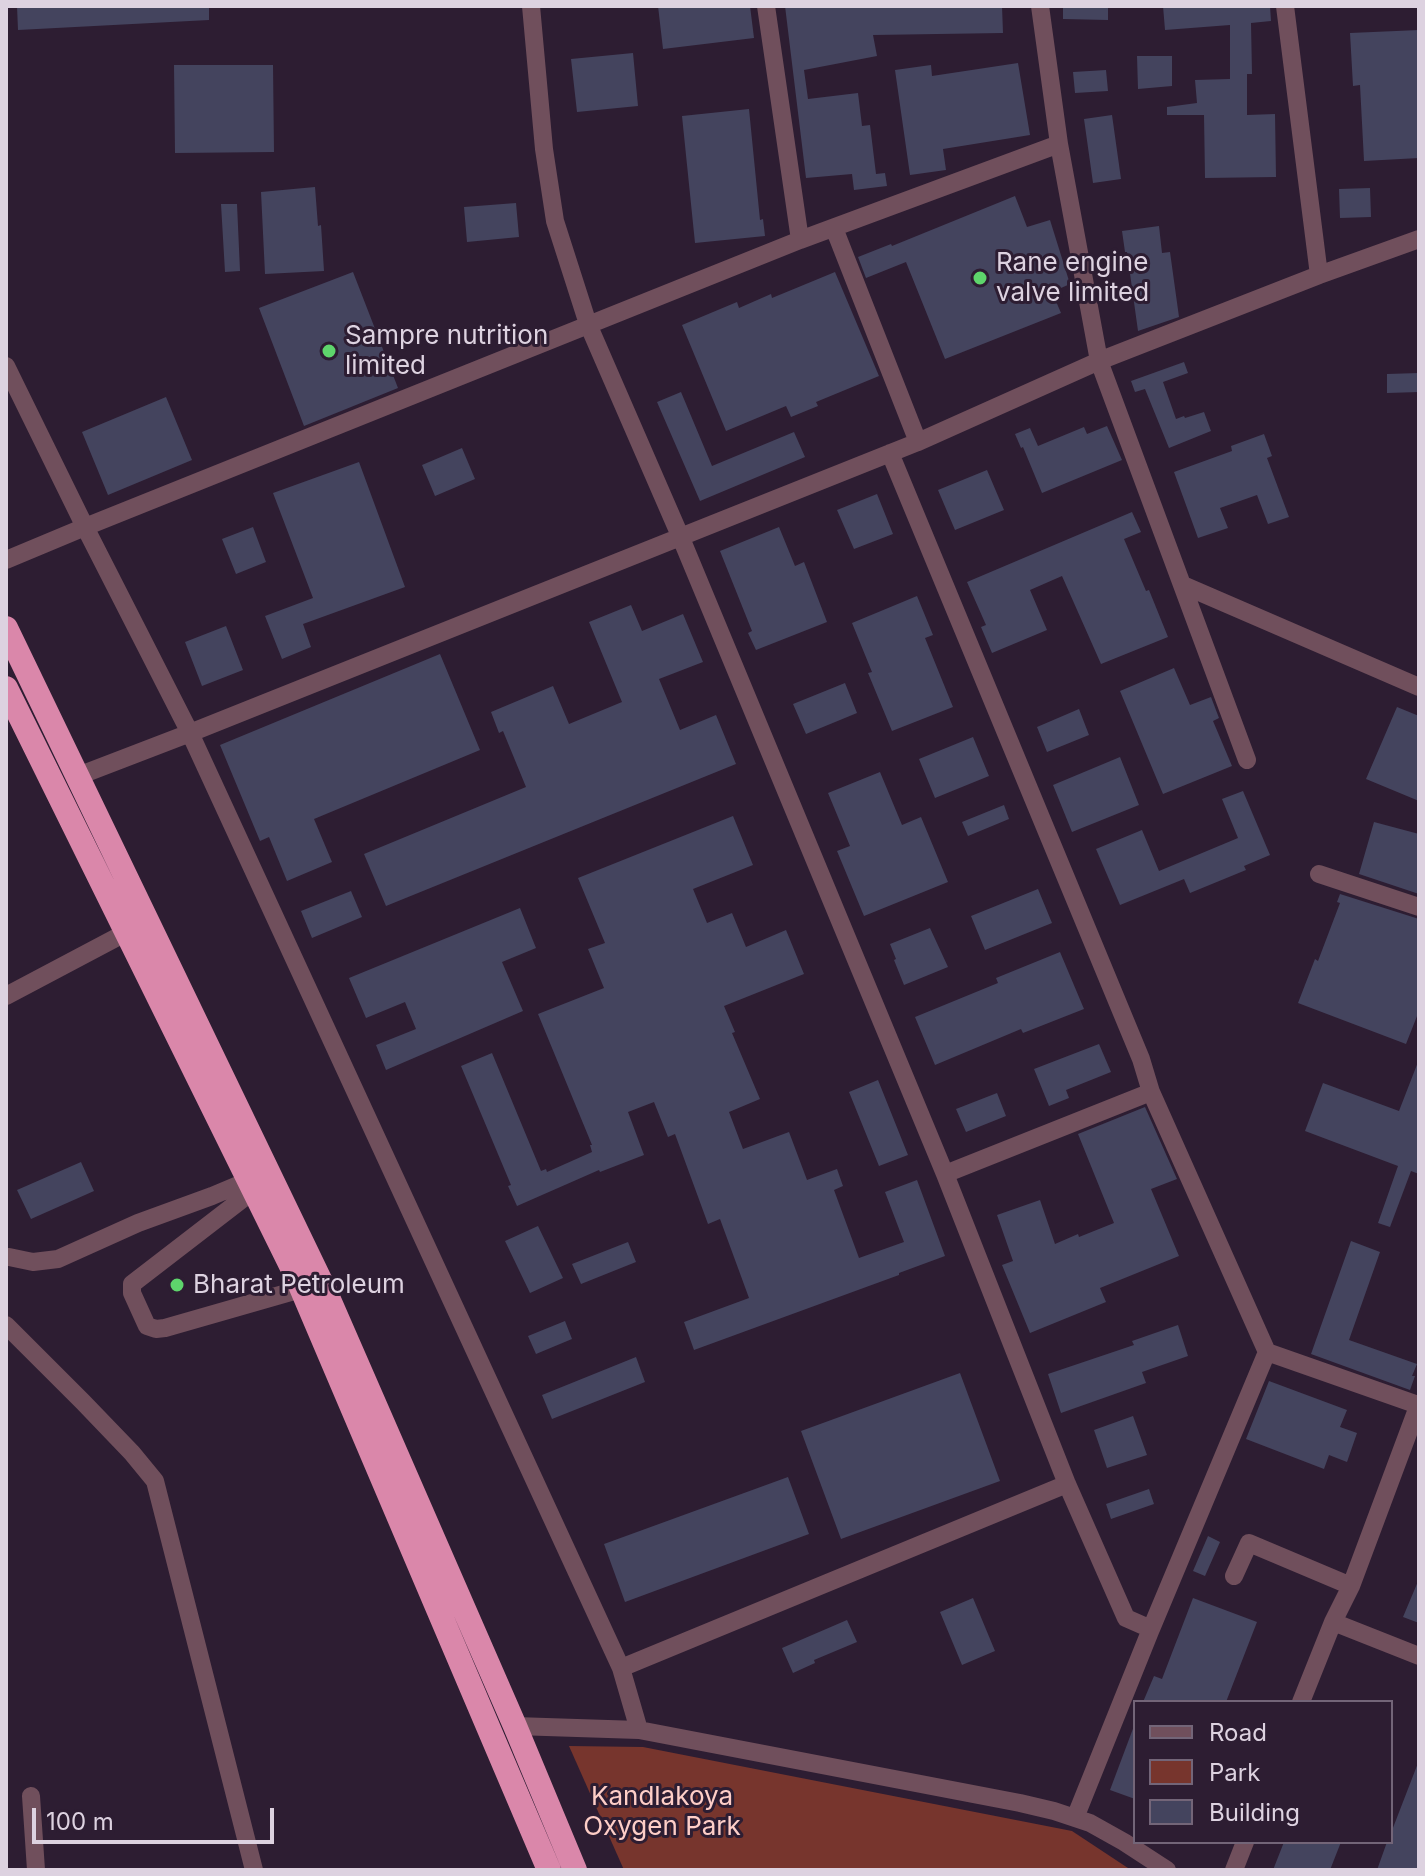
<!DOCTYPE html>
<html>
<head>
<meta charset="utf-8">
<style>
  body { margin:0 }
  #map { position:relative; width:1425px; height:1876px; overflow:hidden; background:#2d1d32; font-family:Inter,sans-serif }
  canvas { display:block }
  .frame { position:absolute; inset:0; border:8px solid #ddd2e0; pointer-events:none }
  .legend { position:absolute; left:1133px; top:1700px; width:260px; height:144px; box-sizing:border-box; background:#2d1d32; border:2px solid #736578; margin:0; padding:10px 14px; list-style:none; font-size:24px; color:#ddd2e0 }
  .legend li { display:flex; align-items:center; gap:16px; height:40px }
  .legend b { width:40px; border:2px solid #736578 }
  .scale { position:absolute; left:32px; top:1808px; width:242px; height:36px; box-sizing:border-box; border:4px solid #ddd2e0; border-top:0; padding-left:10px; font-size:24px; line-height:28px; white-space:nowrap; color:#ddd2e0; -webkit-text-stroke:6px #2d1d32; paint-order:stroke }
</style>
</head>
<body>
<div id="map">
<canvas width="1425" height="1876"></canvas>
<div class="frame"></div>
<ul class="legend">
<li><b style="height:10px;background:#704f5c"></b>Road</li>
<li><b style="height:22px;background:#77352d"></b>Park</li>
<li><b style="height:22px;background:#44445e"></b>Building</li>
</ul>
<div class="scale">100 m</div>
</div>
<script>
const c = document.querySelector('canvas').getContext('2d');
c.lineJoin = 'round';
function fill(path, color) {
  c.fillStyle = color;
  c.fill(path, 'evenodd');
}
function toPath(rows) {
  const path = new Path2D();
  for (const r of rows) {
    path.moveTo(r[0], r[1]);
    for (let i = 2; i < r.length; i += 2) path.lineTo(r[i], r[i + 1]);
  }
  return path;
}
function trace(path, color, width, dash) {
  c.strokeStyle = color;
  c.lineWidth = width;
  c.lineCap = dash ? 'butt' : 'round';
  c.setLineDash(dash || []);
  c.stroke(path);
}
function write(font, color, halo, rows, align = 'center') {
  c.font = font + ' Inter,sans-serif';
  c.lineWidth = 6;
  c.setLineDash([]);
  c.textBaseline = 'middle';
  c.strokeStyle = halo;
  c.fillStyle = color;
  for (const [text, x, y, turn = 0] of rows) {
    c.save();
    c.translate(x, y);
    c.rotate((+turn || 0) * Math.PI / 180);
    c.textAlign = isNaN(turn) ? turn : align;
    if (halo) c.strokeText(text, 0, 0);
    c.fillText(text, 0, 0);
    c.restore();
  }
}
fill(toPath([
  [569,1746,643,1747,1072,1831,1131,1870,624,1870]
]), '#77352d');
fill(toPath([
  [17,6,209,6,209,20,18,30],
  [658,6,750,6,754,38,663,49],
  [785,6,868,6,868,7,1002,6,1003,33,873,35,877,56,804,70,808,99,858,93,862,126,870,125,876,174,885,173,887,186,854,190,852,174,806,178],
  [1063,6,1108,6,1108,20,1063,19],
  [1163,6,1270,6,1271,21,1251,23,1252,74,1247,74,1247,115,1275,114,1276,177,1205,178,1204,115,1167,115,1167,107,1197,103,1195,80,1230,79,1230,25,1165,30],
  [1419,30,1419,158,1364,161,1360,85,1353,86,1350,33],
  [633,53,638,106,577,112,571,59],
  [1137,56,1172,56,1172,86,1138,89],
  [1018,63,1030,135,943,149,946,170,910,175,895,70,931,65,932,76],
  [174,65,273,65,274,152,175,153],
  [1106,70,1108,91,1075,93,1073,72],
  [749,109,760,220,763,219,765,236,695,243,682,116],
  [1112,115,1121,179,1093,183,1084,119],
  [315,187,318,226,321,225,324,271,265,274,261,192],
  [1370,188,1371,217,1340,218,1339,189],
  [1015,196,1027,227,1050,220,1070,284,1052,292,1061,313,945,359,906,262,866,278,858,257,891,244,892,246],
  [516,203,519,237,467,242,464,207],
  [221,204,237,204,240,271,225,272],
  [1159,226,1162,253,1170,252,1179,317,1138,331,1127,252,1125,252,1122,231],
  [353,272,398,388,304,426,259,308],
  [835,272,879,376,816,402,818,406,791,417,786,406,726,431,682,325,737,302,739,308,771,294,772,298],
  [1184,362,1188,373,1163,382,1176,419,1184,416,1185,418,1204,412,1211,431,1169,448,1145,389,1135,392,1131,381],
  [1419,373,1419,392,1387,393,1387,374],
  [681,392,712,466,794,432,805,457,700,501,657,402],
  [166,397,192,460,108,495,82,432],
  [1107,426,1122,460,1042,493,1023,447,1021,448,1015,434,1030,428,1038,446,1084,427,1087,434],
  [1264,434,1272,456,1267,458,1289,517,1268,524,1257,495,1220,508,1228,528,1198,538,1174,472,1232,451,1231,446],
  [462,448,475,479,435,496,422,465],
  [359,462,405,587,303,624,311,647,282,659,265,616,313,598,273,493],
  [987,470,1004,510,955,530,938,490],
  [877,494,893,534,854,549,837,510],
  [1132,512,1141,532,1124,539,1146,591,1149,590,1168,637,1101,664,1062,576,1030,590,1047,630,992,653,981,627,986,625,967,582],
  [253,527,266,562,236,574,222,539],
  [779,527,795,566,804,562,827,622,756,650,748,633,752,631,720,551],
  [917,596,933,635,925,638,953,707,892,731,868,673,872,672,852,623],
  [631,605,642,631,683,614,703,662,659,679,680,730,716,715,736,764,386,906,364,854,526,787,503,731,499,733,491,712,553,686,569,724,622,702,589,622],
  [226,626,243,670,202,686,185,642],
  [440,654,480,750,314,819,332,862,287,881,269,837,260,841,220,745],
  [1174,668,1190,705,1211,697,1219,718,1213,721,1232,766,1163,794,1120,691],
  [845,683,857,713,806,734,793,704],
  [1397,707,1419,716,1419,801,1366,779],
  [1079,709,1089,735,1047,752,1037,727],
  [973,737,989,776,935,798,919,759],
  [1120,757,1139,805,1072,832,1053,785],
  [880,772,902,825,921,817,948,882,864,916,837,851,850,846,828,793],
  [1243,791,1270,855,1244,866,1246,870,1190,893,1184,879,1120,905,1096,849,1142,830,1159,871,1238,838,1222,799],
  [1004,805,1009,819,968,836,962,822],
  [733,816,753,865,693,889,707,923,732,913,746,947,786,930,804,974,724,1006,735,1032,732,1033,760,1099,729,1112,743,1149,789,1132,807,1180,837,1169,843,1186,834,1190,859,1258,904,1242,885,1192,917,1180,945,1256,899,1273,899,1275,694,1350,684,1322,749,1298,720,1219,708,1224,675,1134,668,1137,654,1102,628,1112,644,1155,600,1172,599,1170,517,1206,508,1186,511,1185,461,1066,492,1053,541,1171,546,1169,547,1172,592,1152,590,1145,592,1145,538,1014,604,988,588,949,605,943,578,878],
  [1374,822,1419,834,1419,894,1359,874],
  [1038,889,1052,923,985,950,971,916],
  [351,891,362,917,312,938,301,911],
  [1340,894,1419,919,1419,1011,1406,1044,1298,1003,1315,959,1318,961,1340,903,1337,902],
  [520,908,536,948,502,962,523,1011,386,1070,376,1045,416,1029,405,1002,366,1018,349,978],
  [930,928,948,967,904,985,894,960,896,959,890,944],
  [1060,952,1084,1009,1023,1033,1021,1029,935,1065,915,1017,998,983,996,978],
  [1099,1044,1111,1072,1066,1090,1069,1098,1049,1106,1034,1069],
  [1418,1062,1419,1174,1411,1171,1390,1227,1378,1223,1398,1166,1305,1131,1323,1083,1399,1111],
  [878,1080,908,1155,879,1166,849,1092],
  [997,1093,1006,1116,966,1132,956,1109],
  [1145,1107,1177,1179,1151,1189,1179,1256,1100,1288,1106,1302,1030,1333,1002,1265,1013,1261,997,1215,1040,1200,1055,1244,1078,1234,1079,1237,1114,1223,1078,1134],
  [81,1162,94,1191,31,1219,17,1190],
  [538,1226,563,1278,530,1293,505,1241],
  [1351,1241,1380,1252,1349,1340,1417,1364,1412,1376,1415,1376,1410,1390,1311,1354],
  [628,1242,636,1262,581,1284,572,1264],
  [565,1321,572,1339,536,1354,528,1336],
  [1178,1325,1188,1356,1142,1372,1146,1383,1061,1413,1048,1374,1134,1345,1132,1341],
  [636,1357,645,1382,552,1419,542,1395],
  [960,1373,1000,1481,841,1539,801,1431],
  [1269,1381,1347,1410,1340,1427,1357,1433,1347,1462,1329,1455,1324,1469,1246,1439],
  [1133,1416,1147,1455,1107,1468,1094,1430],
  [788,1477,809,1534,625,1602,604,1544],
  [1149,1489,1154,1504,1111,1519,1106,1504],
  [1208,1536,1220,1542,1205,1576,1193,1571],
  [1419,1579,1419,1623,1403,1617],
  [973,1598,995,1651,962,1665,940,1612],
  [1193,1598,1257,1622,1226,1702,1143,1702,1154,1676,1162,1679],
  [847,1620,857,1642,814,1660,815,1663,793,1673,782,1648],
  [1134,1726,1135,1726,1135,1799,1110,1790],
  [1418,1763,1419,1870,1377,1870,1387,1842,1391,1842,1391,1833],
  [1284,1842,1341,1842,1330,1870,1273,1870]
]), '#44445e');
trace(toPath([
  [531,6,544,149,555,221,588,324,681,538,945,1174,1067,1484,1126,1618,1151,1629,1075,1818],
  [766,6,800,240],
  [1040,6,1059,144,1099,361,1247,760],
  [1285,6,1319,275],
  [834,228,918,442],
  [6,366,85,527,190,733,621,1668],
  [890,453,1141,1059,1151,1092,945,1174],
  [6,560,85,527,800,240,1059,144],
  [1183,585,1419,687],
  [78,776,190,733,918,442,1099,361,1319,275,1419,239],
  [1319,874,1419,907],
  [6,996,127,932],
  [1151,1092,1267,1352],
  [254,1190,132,1284,132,1293,147,1326,156,1329,165,1328,301,1289],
  [9,1257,33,1262,58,1259,138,1223,212,1196,250,1180],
  [6,1325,83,1402,132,1453,155,1481,254,1870],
  [1234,1576,1249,1543,1351,1586],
  [1333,1622,1419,1656],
  [1151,1629,1267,1352,1418,1405],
  [1301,1702,1333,1622,1351,1586,1419,1404],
  [515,1726,639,1730,1020,1803,1054,1811,1090,1823,1124,1842,1167,1870],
  [639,1730,621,1668,1067,1484],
  [31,1796,36,1870],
  [1234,1870,1245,1842]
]), '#704f5c', 18);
trace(toPath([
  [6,628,324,1288,515,1726,575,1870],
  [6,688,297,1278,549,1870]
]), '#da87aa', 24);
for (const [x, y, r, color] of [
  [980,278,8,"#5ed56c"],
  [329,351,8,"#5ed56c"],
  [177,1285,8,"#5ed56c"]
]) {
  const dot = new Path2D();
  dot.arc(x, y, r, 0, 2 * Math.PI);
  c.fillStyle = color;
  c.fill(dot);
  trace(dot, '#2d1d32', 3);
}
write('26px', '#ddd2e0', '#2d1d32', [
  ["Rane engine",996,263],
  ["valve limited",996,293],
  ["Sampre nutrition",345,336],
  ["limited",345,366],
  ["Bharat Petroleum",193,1285]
], 'left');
write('26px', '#fecec7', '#2d1d32', [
  ["Kandlakoya",662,1797],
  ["Oxygen Park",662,1827]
]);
</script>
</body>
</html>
